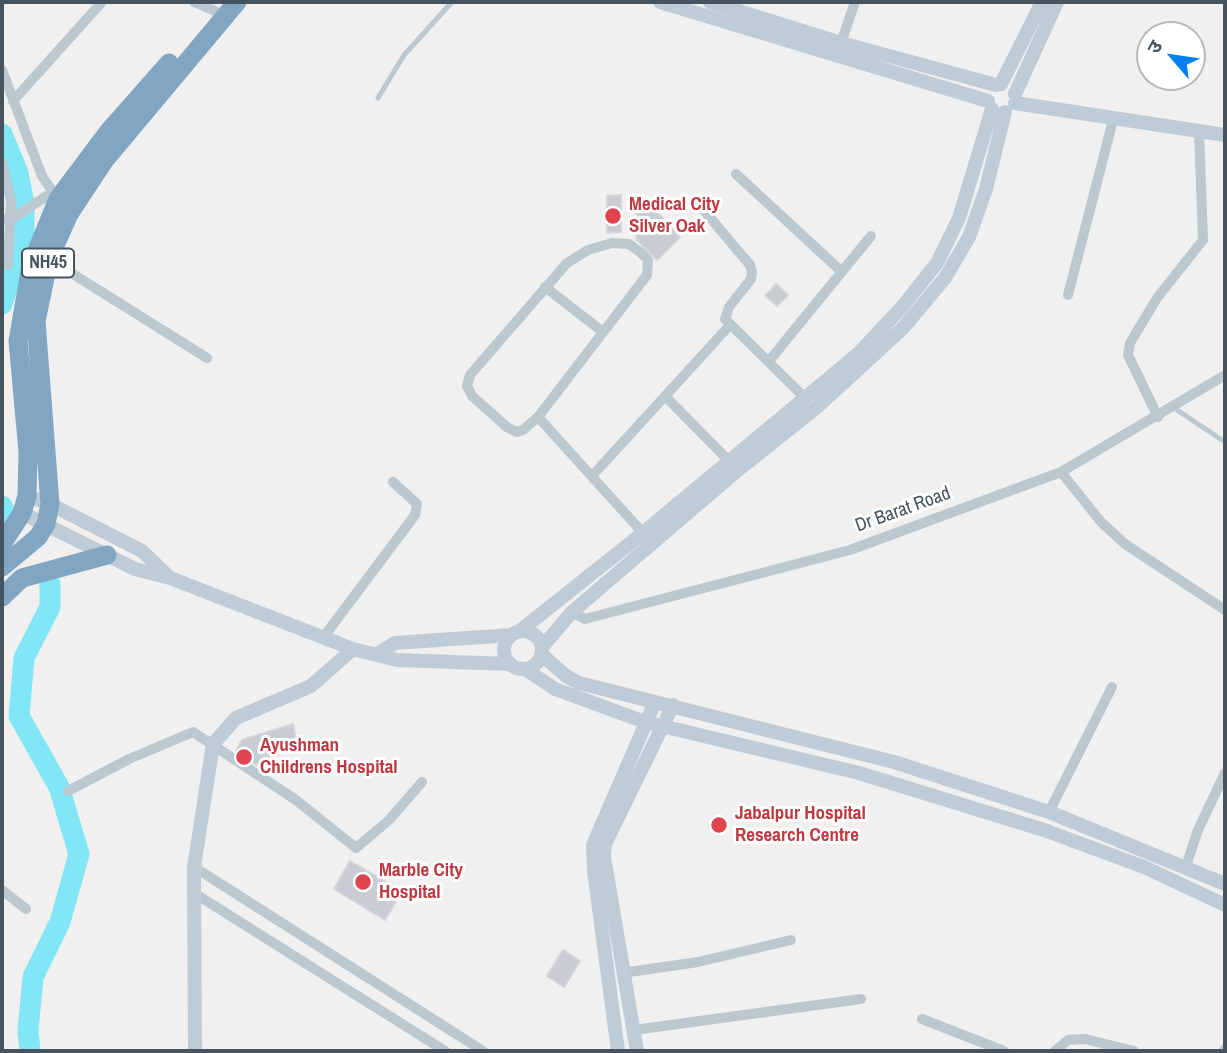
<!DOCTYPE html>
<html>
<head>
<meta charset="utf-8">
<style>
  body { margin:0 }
  #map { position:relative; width:1227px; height:1053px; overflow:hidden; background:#f2efef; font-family:"Archivo Narrow","Noto Sans Devanagari",sans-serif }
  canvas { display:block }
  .frame { position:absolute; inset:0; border:4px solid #45545f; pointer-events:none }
  .north { position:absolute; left:1136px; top:21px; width:70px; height:70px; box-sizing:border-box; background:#fff; border:2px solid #b5bbbf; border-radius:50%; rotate:299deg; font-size:19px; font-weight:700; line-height:28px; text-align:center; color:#45545f }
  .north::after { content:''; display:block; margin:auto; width:24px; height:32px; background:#047ff6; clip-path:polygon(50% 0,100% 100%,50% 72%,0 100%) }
</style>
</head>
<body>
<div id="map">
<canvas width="1227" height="1053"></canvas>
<div class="frame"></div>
<div class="north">उ</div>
</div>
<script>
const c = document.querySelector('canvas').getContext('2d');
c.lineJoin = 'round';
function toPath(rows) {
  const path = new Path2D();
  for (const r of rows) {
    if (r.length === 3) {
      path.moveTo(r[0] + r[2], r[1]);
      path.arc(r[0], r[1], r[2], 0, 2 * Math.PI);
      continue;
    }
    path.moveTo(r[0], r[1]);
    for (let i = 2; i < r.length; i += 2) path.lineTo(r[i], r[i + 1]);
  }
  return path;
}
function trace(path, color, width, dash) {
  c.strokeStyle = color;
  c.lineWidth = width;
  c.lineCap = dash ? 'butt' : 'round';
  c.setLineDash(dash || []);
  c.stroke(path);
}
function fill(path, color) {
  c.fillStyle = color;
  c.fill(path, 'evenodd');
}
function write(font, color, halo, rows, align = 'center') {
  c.font = font + ' "Archivo Narrow",sans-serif';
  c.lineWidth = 6;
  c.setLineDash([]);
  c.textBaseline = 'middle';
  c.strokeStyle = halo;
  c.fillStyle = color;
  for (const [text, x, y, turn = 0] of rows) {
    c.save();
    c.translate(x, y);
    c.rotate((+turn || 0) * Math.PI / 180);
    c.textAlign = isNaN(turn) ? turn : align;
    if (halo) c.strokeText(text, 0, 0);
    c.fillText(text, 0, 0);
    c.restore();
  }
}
trace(toPath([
  [2,134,18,173,24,203,24,234,2,304],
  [2,506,5,514],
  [30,1051,28,1030,33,977,60,922,79,854,59,787,19,716,24,658,50,607,50,584]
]), '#81e6f6', 21);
const building = toPath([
  [621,195,621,232,607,233,607,196,621,195],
  [646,200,680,237,657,260,637,240,634,228,643,221,633,210,646,200],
  [776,284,788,295,777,306,765,296,776,284],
  [293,724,297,745,276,752,264,770,236,751,242,740,293,724],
  [350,861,402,891,385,920,334,889,350,861],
  [563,950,580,961,564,987,547,976,563,950]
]);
fill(building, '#c9ccd2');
trace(building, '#d2d6db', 2);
trace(toPath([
  [378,98,404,55,452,2],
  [1174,408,1225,442]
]), '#bbc8d0', 5);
trace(toPath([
  [194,2,215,11],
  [841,43,855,2],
  [2,70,42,176,59,201],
  [13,101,102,2],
  [2,163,11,201,8,265],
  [736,174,842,272],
  [697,202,750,265,752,273,751,279,729,307,725,319,805,398],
  [6,219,8,221,53,192],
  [612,243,629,244,640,252,648,260,647,275,538,417,523,430,517,432,507,427,472,396,467,386,470,375,567,263,588,250,612,243],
  [49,259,207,358],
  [545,287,603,332],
  [1068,295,1113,120],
  [769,361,871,236],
  [667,398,729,461],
  [538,417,643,533],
  [1158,417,1128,355,1130,343,1157,298,1203,240,1199,131],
  [1061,472,1101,522,1125,544,1225,610],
  [592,476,730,325],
  [572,612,585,619,850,550,1061,472,1225,375],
  [322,639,415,515,417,504,393,482],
  [68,791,129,759,193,732,296,800,356,848,389,820,422,782],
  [1049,812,1112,687],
  [1186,866,1198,830,1225,773],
  [194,867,483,1051],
  [2,890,26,909],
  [194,893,445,1051],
  [622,973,698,962,791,940],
  [922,1019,1004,1051],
  [634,1030,861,999],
  [1055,1051,1068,1040,1085,1039,1134,1051],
  [1224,1051,1225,1049]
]), '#bbc8d0', 10);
trace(toPath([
  [660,2,988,101],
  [710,2,841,43,996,85],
  [1001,84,1042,2],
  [1015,94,1057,2],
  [1015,103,1225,135],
  [27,496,50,504,142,551,169,577],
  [22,513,135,569,170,578,353,649,397,660,510,664],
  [521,630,643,533,858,354,902,307,937,263,959,218,992,109],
  [523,650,19],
  [542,647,572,612,738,470,817,407,903,328,945,278,969,237,986,189,1005,112],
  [379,653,395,643,511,635],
  [541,654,566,676,579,683,894,762,1049,812,1225,884],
  [525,669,555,689,645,722,859,773,1044,830,1144,867,1225,905],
  [195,1051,194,867,213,744,236,718,311,686,353,649],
  [618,1051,594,871,593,845,655,702],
  [637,1051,604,857,605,844,673,705]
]), '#beccd8', 14);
trace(toPath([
  [2,544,22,513,27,496,28,452,18,341,31,265,58,199,109,131,169,63],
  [2,567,38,537,46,524,50,504,36,321,49,259,69,214,104,161,237,2],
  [2,597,22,578,107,555]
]), '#81a6c4', 19);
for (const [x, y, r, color] of [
  [613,216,9,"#e0444e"],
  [244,757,9,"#e0444e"],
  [719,825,9,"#e0444e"],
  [363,882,9,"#e0444e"]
]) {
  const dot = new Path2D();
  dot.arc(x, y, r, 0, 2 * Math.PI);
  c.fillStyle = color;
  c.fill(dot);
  trace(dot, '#fff', 2.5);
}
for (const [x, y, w] of [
  [48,263,52]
]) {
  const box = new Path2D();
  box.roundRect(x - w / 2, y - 14.5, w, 29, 5);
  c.fillStyle = '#fff';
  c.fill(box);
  trace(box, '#45545f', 2);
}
write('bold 18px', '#45545f', null, [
  ["NH45",48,263]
]);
write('bold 19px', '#be3a42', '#fff', [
  ["Medical City",629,205],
  ["Silver Oak",629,227],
  ["Ayushman",260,746],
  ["Childrens Hospital",260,768],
  ["Jabalpur Hospital",735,814],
  ["Research Centre",735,836],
  ["Marble City",379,871],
  ["Hospital",379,893]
], 'left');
write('19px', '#45545f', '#fff', [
  ["Dr Barat Road",903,510,-20]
]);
</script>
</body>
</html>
